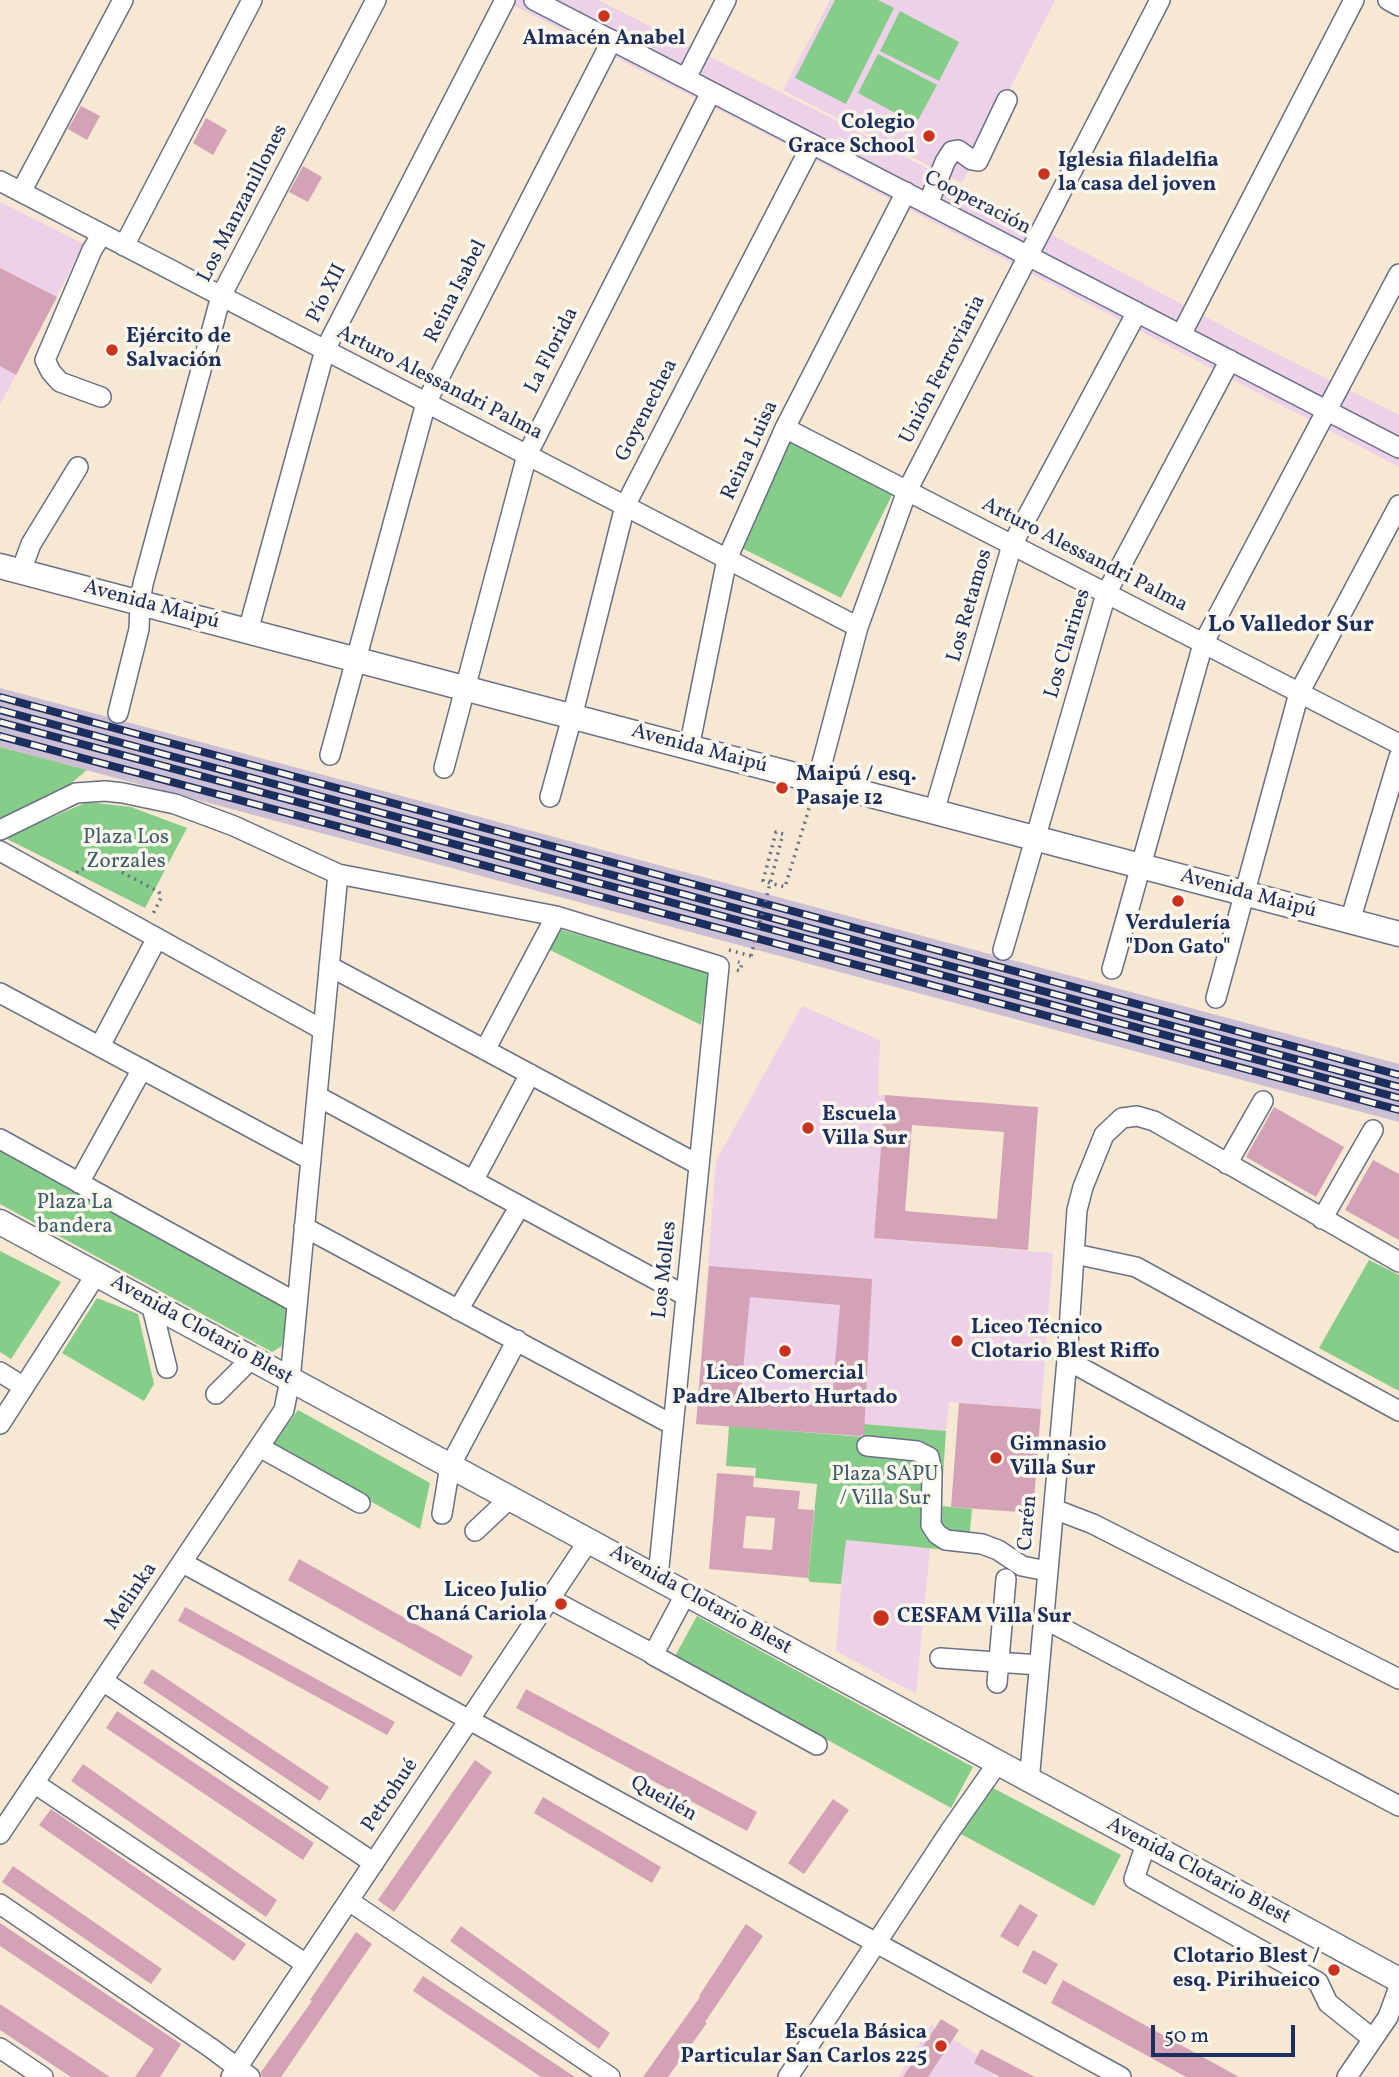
<!DOCTYPE html>
<html>
<head>
<meta charset="utf-8">
<style>
  body { margin:0 }
  #map { position:relative; width:1399px; height:2077px; overflow:hidden; background:#f6e8d2; font-family:Vollkorn,serif }
  canvas { display:block }
  .scale { position:absolute; left:1151px; top:2025px; width:144px; height:32px; box-sizing:border-box; border:4px solid #1b2f5e; border-top:0; padding-left:9px; font-size:21px; line-height:24px; white-space:nowrap; color:#1b2f5e; -webkit-text-stroke:5px #fbf7ec; paint-order:stroke }
</style>
</head>
<body>
<div id="map">
<canvas width="1399" height="2077"></canvas>
<div class="scale">50 m</div>
</div>
<script>
const c = document.querySelector('canvas').getContext('2d');
c.lineJoin = 'round';
function fill(path, color) {
  c.fillStyle = color;
  c.fill(path, 'evenodd');
}
function toPath(rows) {
  const path = new Path2D();
  for (const r of rows) {
    path.moveTo(r[0], r[1]);
    for (let i = 2; i < r.length; i += 2) path.lineTo(r[i], r[i + 1]);
  }
  return path;
}
function trace(path, color, width, dash) {
  c.strokeStyle = color;
  c.lineWidth = width;
  c.lineCap = dash ? 'butt' : 'round';
  c.setLineDash(dash || []);
  c.stroke(path);
}
function write(font, color, halo, rows, align = 'center') {
  c.font = font + ' Vollkorn,serif';
  c.lineWidth = 7;
  c.setLineDash([]);
  c.textBaseline = 'middle';
  c.strokeStyle = halo;
  c.fillStyle = color;
  for (const [text, x, y, turn = 0] of rows) {
    c.save();
    c.translate(x, y);
    c.rotate((+turn || 0) * Math.PI / 180);
    c.textAlign = isNaN(turn) ? turn : align;
    if (halo) c.strokeText(text, 0, 0);
    c.fillText(text, 0, 0);
    c.restore();
  }
}
fill(toPath([
  [503,0,598,0,857,131,1249,340,1399,415,1399,467,764,133],
  [830,0,1055,0,962,183,783,90],
  [0,202,84,244,0,405],
  [802,1006,880,1040,878,1095,885,1095,874,1238,1053,1253,1041,1409,949,1402,946,1431,865,1424,864,1437,696,1424,716,1161],
  [845,1540,930,1548,916,1694,836,1651],
  [931,2025,998,2068,992,2077,898,2077]
]), '#edd1e9');
fill(toPath([
  [0,688,1399,1064,1399,1122,0,747]
]), '#ccbfd4');
fill(toPath([
  [835,0,878,0,894,8,846,104,795,78],
  [900,11,959,42,939,81,880,51],
  [878,54,937,85,916,124,858,93],
  [790,440,894,491,841,598,738,546],
  [0,747,87,770,69,785,0,820],
  [87,802,131,807,187,828,145,908,5,838],
  [558,929,709,972,701,1025,548,949],
  [0,1146,288,1302,282,1346,272,1352,0,1204],
  [0,1251,61,1282,11,1359,0,1352],
  [1369,1260,1399,1275,1399,1391,1319,1348],
  [97,1298,138,1314,154,1384,144,1401,62,1353],
  [298,1410,430,1483,420,1529,272,1446],
  [864,1424,946,1431,941,1506,972,1509,968,1552,846,1540,841,1584,810,1582,808,1578,817,1484,755,1478,756,1468,726,1466,729,1426,863,1437],
  [697,1616,973,1767,951,1808,675,1656],
  [993,1788,1121,1855,1094,1906,961,1834]
]), '#85cd88');
fill(toPath([
  [81,106,100,116,87,140,68,129],
  [206,118,227,130,213,155,193,143],
  [303,166,322,177,308,202,289,192],
  [0,268,57,297,16,375,0,366],
  [885,1095,1038,1107,1028,1250,874,1238],
  [912,1125,1004,1132,997,1219,905,1211],
  [1274,1107,1344,1147,1316,1197,1246,1157],
  [1373,1160,1399,1174,1399,1240,1345,1210],
  [709,1266,872,1279,864,1434,860,1436,696,1424],
  [750,1297,840,1305,832,1399,741,1392],
  [959,1403,1041,1409,1033,1513,951,1507],
  [717,1473,754,1476,753,1487,800,1491,798,1509,814,1510,808,1578,709,1569],
  [746,1516,775,1518,772,1550,743,1548],
  [299,1559,473,1656,461,1677,288,1580],
  [185,1607,395,1722,387,1735,178,1621],
  [152,1669,329,1787,320,1801,143,1683],
  [526,1689,757,1812,747,1831,516,1708],
  [117,1711,314,1843,303,1860,106,1728],
  [475,1760,492,1772,394,1912,378,1900],
  [83,1764,277,1900,266,1917,71,1781],
  [543,1797,661,1867,652,1883,534,1813],
  [833,1799,849,1810,804,1874,788,1863],
  [51,1809,246,1944,234,1961,39,1825],
  [13,1866,162,1969,151,1984,2,1882],
  [1020,1904,1038,1915,1018,1947,1000,1936],
  [0,1923,181,2044,160,2077,135,2077,154,2049,0,1946],
  [746,1924,763,1936,705,2022,707,2023,668,2077,643,2077,700,1997,699,1996],
  [461,1926,610,2033,599,2049,450,1941],
  [356,1932,372,1944,281,2077,262,2077,261,2072,312,2001,310,2000],
  [1033,1950,1058,1964,1046,1985,1022,1972],
  [423,1976,575,2077,541,2077,413,1991],
  [1063,1980,1239,2077,1186,2077,1051,2003],
  [0,2004,110,2077,71,2077,0,2030],
  [941,2019,959,2030,928,2077,903,2077],
  [981,2049,1035,2077,1000,2077,974,2063]
]), '#d4a2b6');
const minor = toPath([
  [534,0,1399,448],
  [1388,0,1399,6],
  [686,78,726,0],
  [0,181,858,627],
  [21,192,123,0],
  [928,204,945,162,952,151,958,150,972,160,978,161,1007,100],
  [124,246,252,0],
  [1181,335,1354,0],
  [101,397,60,382,51,372,45,360,92,250,102,234],
  [785,428,1399,744],
  [21,571,31,544,78,467],
  [248,631,325,350,505,0],
  [118,713,139,629,140,603,143,584,221,296,376,0],
  [689,748,727,559,785,428,906,192],
  [330,755,426,403,612,40],
  [444,768,527,455,711,92],
  [817,782,858,627,907,491,1160,0],
  [550,797,572,717,625,506,812,144],
  [934,812,1012,545,1137,312],
  [0,830,76,793,105,791,123,793,175,804,234,826,338,874,556,916,719,966,658,1577],
  [0,851,323,1030],
  [1350,921,1399,757],
  [1003,950,1106,594,1230,360],
  [329,966,699,1165],
  [1112,969,1203,644,1399,274],
  [0,993,311,1160],
  [1216,998,1299,693,1399,505],
  [100,1046,157,938],
  [485,1050,556,916],
  [317,1096,686,1296],
  [0,1139,297,1303],
  [1227,1164,1263,1101],
  [473,1181,530,1074],
  [79,1183,142,1069],
  [1322,1219,1373,1130],
  [304,1227,673,1425],
  [1075,1254,1136,1267,1399,1411],
  [151,1303,167,1368],
  [458,1310,520,1206],
  [1067,1360,1399,1542],
  [0,1372,24,1387],
  [216,1394,251,1359],
  [0,1424,97,1273],
  [867,1446,917,1451,929,1457,932,1472,931,1525,937,1534,946,1540,982,1544,998,1550,1022,1566,1047,1571],
  [261,1448,360,1503],
  [1054,1509,1093,1524,1399,1679],
  [442,1514,450,1466,517,1340],
  [475,1531,510,1498],
  [183,1563,1121,2077],
  [686,1593,653,1655,817,1745],
  [550,1599,653,1654],
  [1043,1618,1399,1806],
  [940,1658,1039,1665],
  [103,1681,374,1863],
  [997,1683,1006,1579],
  [1029,1782,1067,1360,1077,1210,1083,1187,1104,1135,1122,1118,1137,1116,1154,1121,1399,1262],
  [34,1783,306,1964],
  [0,1834,284,1410,290,1380,338,874],
  [1146,1844,1134,1879,1318,1982,1328,2003,1373,2039],
  [349,1901,610,2077],
  [0,1904,211,2048,250,2077],
  [0,2048,43,2077],
  [231,2077,589,1540],
  [788,2077,950,1831,997,1764],
  [1347,2077,1388,2017,1399,1987]
]);
const major = toPath([
  [0,566,1399,934],
  [0,1222,1399,1980]
]);
trace(minor, '#687087', 22);
trace(major, '#687087', 27);
trace(toPath([
  [783,834,776,832,763,881,785,887,811,802],
  [77,873,78,870,99,865,114,868,159,892,161,898,153,914],
  [729,950,751,956],
  [737,970,740,971,742,963,738,962]
]), '#687087', 3.5, [2, 5]);
trace(minor, '#fff', 19);
trace(major, '#fff', 24);
const rail = toPath([
  [0,697,1399,1075],
  [0,710,1399,1087],
  [0,722,1399,1098],
  [0,736,1399,1110]
]);
trace(rail, '#1b2f5e', 8);
trace(rail, '#fbf7ec', 5, [16]);
trace(toPath([
  [751,956,783,834]
]), '#687087', 3.5, [2, 5]);
for (const [x, y, r, color] of [
  [604,16,7,"#c8321e"],
  [929,136,7,"#c8321e"],
  [1044,174,7,"#c8321e"],
  [112,350,7,"#c8321e"],
  [782,788,7,"#c8321e"],
  [1178,901,7,"#c8321e"],
  [808,1128,7,"#c8321e"],
  [957,1341,7,"#c8321e"],
  [785,1351,7,"#c8321e"],
  [996,1458,7,"#c8321e"],
  [561,1604,7,"#c8321e"],
  [881,1618,9,"#c8321e"],
  [1334,1970,7,"#c8321e"],
  [941,2046,7,"#c8321e"]
]) {
  const dot = new Path2D();
  dot.arc(x, y, r, 0, 2 * Math.PI);
  c.fillStyle = color;
  c.fill(dot);
  trace(dot, '#fbf7ec', 2.5);
}
write('bold 21px', '#1b2f5e', '#fbf7ec', [
  ["Almacén Anabel",604,40,"center"],
  ["Colegio",915,124,"right"],
  ["Grace School",915,148,"right"],
  ["Iglesia filadelfia",1058,162],
  ["la casa del joven",1058,186],
  ["Ejército de",126,338],
  ["Salvación",126,362],
  ["Maipú / esq.",796,776],
  ["Pasaje 12",796,800],
  ["Verdulería",1178,925,"center"],
  ["\"Don Gato\"",1178,949,"center"],
  ["Escuela",822,1116],
  ["Villa Sur",822,1140],
  ["Liceo Técnico",971,1329],
  ["Clotario Blest Riffo",971,1353],
  ["Liceo Comercial",785,1375,"center"],
  ["Padre Alberto Hurtado",785,1399,"center"],
  ["Gimnasio",1010,1446],
  ["Villa Sur",1010,1470],
  ["Liceo Julio",547,1592,"right"],
  ["Chaná Cariola",547,1616,"right"],
  ["CESFAM Villa Sur",897,1618],
  ["Clotario Blest /",1320,1958,"right"],
  ["esq. Pirihueico",1320,1982,"right"],
  ["Escuela Básica",927,2034,"right"],
  ["Particular San Carlos 225",927,2058,"right"]
], 'left');
write('21px', '#1b2f5e', '#fbf7ec', [
  ["Los Manzanillones",244,204,-63],
  ["Cooperación",977,204,27],
  ["Reina Isabel",457,292,-63],
  ["Pío XII",328,294,-63],
  ["La Florida",553,351,-63],
  ["Unión Ferroviaria",944,370,-63],
  ["Arturo Alessandri Palma",439,384,27],
  ["Goyenechea",648,411,-63],
  ["Reina Luisa",751,451,-65],
  ["Arturo Alessandri Palma",1084,556,27],
  ["Avenida Maipú",151,606,15],
  ["Los Retamos",971,606,-74],
  ["Los Clarines",1069,644,-73],
  ["Avenida Maipú",699,750,15],
  ["Avenida Maipú",1248,895,15],
  ["Los Molles",666,1270,-84],
  ["Avenida Clotario Blest",201,1331,29],
  ["Carén",1029,1523,-85],
  ["Melinka",132,1597,-56],
  ["Avenida Clotario Blest",700,1601,29],
  ["Petrohué",391,1796,-56],
  ["Queilén",663,1800,29],
  ["Avenida Clotario Blest",1198,1872,28]
]);
write('21px', '#3b5e6b', '#fbf7ec', [
  ["Plaza Los",126,839],
  ["Zorzales",126,863],
  ["Plaza La",75,1204],
  ["bandera",75,1228],
  ["Plaza SAPU",885,1476],
  ["/ Villa Sur",885,1500]
]);
write('bold 23px', '#1b2f5e', '#fbf7ec', [
  ["Lo Valledor Sur",1291,627]
]);
</script>
</body>
</html>
